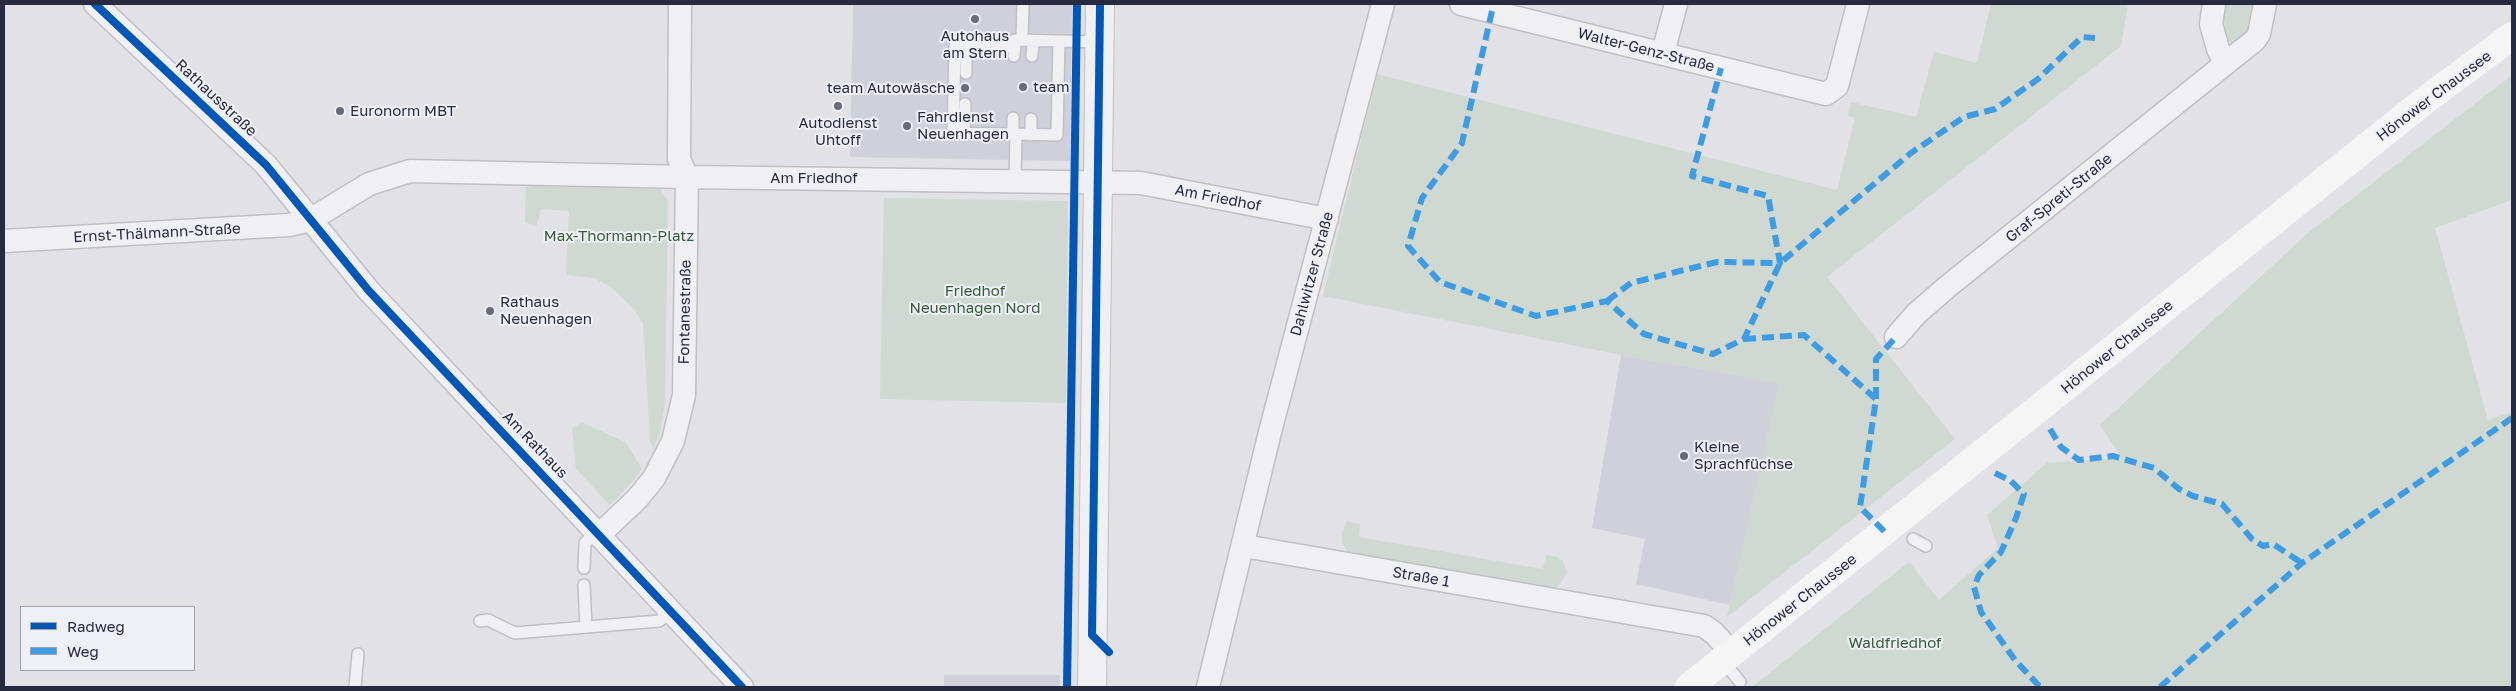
<!DOCTYPE html>
<html>
<head>
<meta charset="utf-8">
<style>
  body { margin:0 }
  #map { position:relative; width:2516px; height:691px; overflow:hidden; background:#e1e1e6; font-family:"Golos Text",sans-serif }
  canvas { display:block }
  .frame { position:absolute; inset:0; border:5px solid #282b3f; pointer-events:none }
  .legend { position:absolute; left:20px; top:606px; width:175px; height:65px; box-sizing:border-box; background:#eef0f6; border:1px solid #9fa1ad; margin:0; padding:6px 9px; list-style:none; font-size:15px; color:#282b3f }
  .legend li { display:flex; align-items:center; gap:10px; height:25px }
  .legend b { width:25px; border:1px solid #9fa1ad }
</style>
</head>
<body>
<div id="map">
<canvas width="2516" height="691"></canvas>
<div class="frame"></div>
<ul class="legend">
<li><b style="height:6px;background:#0057b8"></b>Radweg</li>
<li><b style="height:6px;background:#3d9ce3"></b>Weg</li>
</ul>
</div>
<script>
const c = document.querySelector('canvas').getContext('2d');
c.lineJoin = 'round';
function fill(path, color) {
  c.fillStyle = color;
  c.fill(path, 'evenodd');
}
function toPath(rows) {
  const path = new Path2D();
  for (const r of rows) {
    path.moveTo(r[0], r[1]);
    for (let i = 2; i < r.length; i += 2) path.lineTo(r[i], r[i + 1]);
  }
  return path;
}
function trace(path, color, width, dash) {
  c.strokeStyle = color;
  c.lineWidth = width;
  c.lineCap = dash ? 'butt' : 'round';
  c.setLineDash(dash || []);
  c.stroke(path);
}
function write(font, color, halo, rows, align = 'center') {
  c.font = font + ' "Golos Text",sans-serif';
  c.lineWidth = 4;
  c.setLineDash([]);
  c.textBaseline = 'middle';
  c.strokeStyle = halo;
  c.fillStyle = color;
  for (const [text, x, y, turn = 0] of rows) {
    c.save();
    c.translate(x, y);
    c.rotate((+turn || 0) * Math.PI / 180);
    c.textAlign = isNaN(turn) ? turn : align;
    if (halo) c.strokeText(text, 0, 0);
    c.fillText(text, 0, 0);
    c.restore();
  }
}
fill(toPath([
  [853,4,1072,4,1070,161,850,157],
  [1621,355,1780,383,1730,605,1636,584,1645,539,1592,528],
  [944,675,1060,675,1060,687,944,687]
]), '#cfd0d9');
fill(toPath([
  [1991,4,2128,4,2121,46,1827,277,1955,439,1727,617,1779,383,1621,355,1323,296,1377,74,1837,190,1855,118,1848,116,1851,102,1916,117,1934,52,1977,63],
  [2219,4,2259,4,2255,31,2237,45,2226,41,2218,32],
  [2512,75,2512,200,2435,228,2488,420,2512,412,2512,687,1752,687,1909,562,1939,600,1998,548,1987,515,2047,463,2122,458,2100,425,2308,233],
  [526,183,660,189,668,201,665,399,661,429,653,449,650,439,643,323,633,308,612,288,594,278,566,275,569,211,541,209,537,225,525,223],
  [884,198,1068,201,1066,403,880,399],
  [582,422,626,443,642,469,634,480,610,505,576,469,572,428],
  [1347,521,1360,524,1359,537,1543,569,1546,555,1557,557,1563,561,1567,573,1559,585,1548,592,1352,559,1342,543,1342,532]
]), '#cfd9d1');
const service = toPath([
  [1022,40,1023,4],
  [1014,56,1015,40],
  [1032,56,1033,40],
  [966,73,966,47],
  [964,133,965,104],
  [1013,134,1013,118],
  [1016,134,953,133,955,46,1007,47,1015,40,1059,41],
  [1031,135,1031,119],
  [1015,180,1016,134,1057,135,1059,41,1100,42],
  [1913,539,1926,546],
  [584,568,585,543,597,531],
  [584,585,586,627],
  [480,621,488,620,515,633,659,621,672,612],
  [1723,661,1740,682],
  [355,687,358,654]
]);
const minor = toPath([
  [95,4,266,165,369,291,742,687],
  [1461,4,1826,94,1837,86,1858,4],
  [2214,4,2211,24,2218,49,2225,63],
  [1663,53,1676,4],
  [4,241,289,225,310,220,369,184,410,171,687,177,1141,183,1327,219],
  [1896,337,1916,314,1947,287,2255,40,2259,34,2265,4],
  [600,534,637,499,654,478,673,441,684,395,687,177,679,159,680,4],
  [1244,546,1704,626,1714,633,1732,653],
  [1208,687,1270,432,1383,4]
]);
const tertiary = toPath([
  [1092,687,1100,4]
]);
trace(service, '#bfbfc4', 14);
trace(minor, '#bfbfc4', 25);
trace(tertiary, '#bfbfc4', 30);
trace(service, '#f0f0f3', 11);
trace(minor, '#f0f0f3', 22);
trace(tertiary, '#f0f0f3', 28);
trace(toPath([
  [1689,687,2428,98,2512,36]
]), '#f5f5f6', 28);
trace(toPath([
  [1492,11,1462,143,1422,198,1408,246,1440,282,1536,316,1607,301,1644,334,1713,354,1744,339,1780,263,1911,153,1964,117,1995,109,2038,79,2082,37,2095,38],
  [1607,301,1631,283,1717,262,1780,263,1768,196,1692,176,1721,68],
  [1744,339,1804,335,1876,399,1860,507,1885,532],
  [1876,399,1876,359,1896,337],
  [2050,429,2061,447,2079,460,2113,456,2154,468,2179,489,2193,496,2222,504,2252,539,2263,546,2273,544,2302,563],
  [1995,473,2011,481,2024,494,2016,518,2001,552,1979,575,1974,587,1981,612,2015,660,2040,687],
  [2160,687,2302,563,2512,418]
]), '#3d9ce3', 6, [12, 6]);
trace(toPath([
  [95,4,266,165,369,291,742,687],
  [1100,4,1092,635,1109,652],
  [1067,687,1077,4]
]), '#0057b8', 8);
for (const [x, y, r, color] of [
  [975,19,5,"#696b79"],
  [1023,87,5,"#696b79"],
  [965,88,5,"#696b79"],
  [838,106,5,"#696b79"],
  [340,111,5,"#696b79"],
  [907,126,5,"#696b79"],
  [490,311,5,"#696b79"],
  [1684,456,5,"#696b79"]
]) {
  const dot = new Path2D();
  dot.arc(x, y, r, 0, 2 * Math.PI);
  c.fillStyle = color;
  c.fill(dot);
  trace(dot, '#eef0f6', 2);
}
write('15px', '#282b3f', '#eef0f6', [
  ["Autohaus",975,36,"center"],
  ["am Stern",975,53,"center"],
  ["team",1033,87],
  ["team Autowäsche",955,88,"right"],
  ["Euronorm MBT",350,111],
  ["Fahrdienst",917,117],
  ["Neuenhagen",917,134],
  ["Autodienst",838,123,"center"],
  ["Uhtoff",838,140,"center"],
  ["Rathaus",500,302],
  ["Neuenhagen",500,319],
  ["Kleine",1694,447],
  ["Sprachfüchse",1694,464]
], 'left');
write('15px', '#282b3f', '#eef0f6', [
  ["Walter-Genz-Straße",1646,50,14],
  ["Hönower Chaussee",2434,96,-37],
  ["Rathausstraße",216,98,43],
  ["Am Friedhof",814,178],
  ["Am Friedhof",1218,198,11],
  ["Graf-Spreti-Straße",2059,198,-39],
  ["Ernst-Thälmann-Straße",157,233,-3],
  ["Dahlwitzer Straße",1312,274,-75],
  ["Fontanestraße",685,312,-89],
  ["Hönower Chaussee",2117,347,-39],
  ["Am Rathaus",535,445,46],
  ["Straße 1",1421,577,10],
  ["Hönower Chaussee",1800,600,-38]
]);
write('15px', '#355b38', '#eef0f6', [
  ["Max-Thormann-Platz",619,236],
  ["Friedhof",975,291],
  ["Neuenhagen Nord",975,308],
  ["Waldfriedhof",1895,643]
]);
</script>
</body>
</html>
